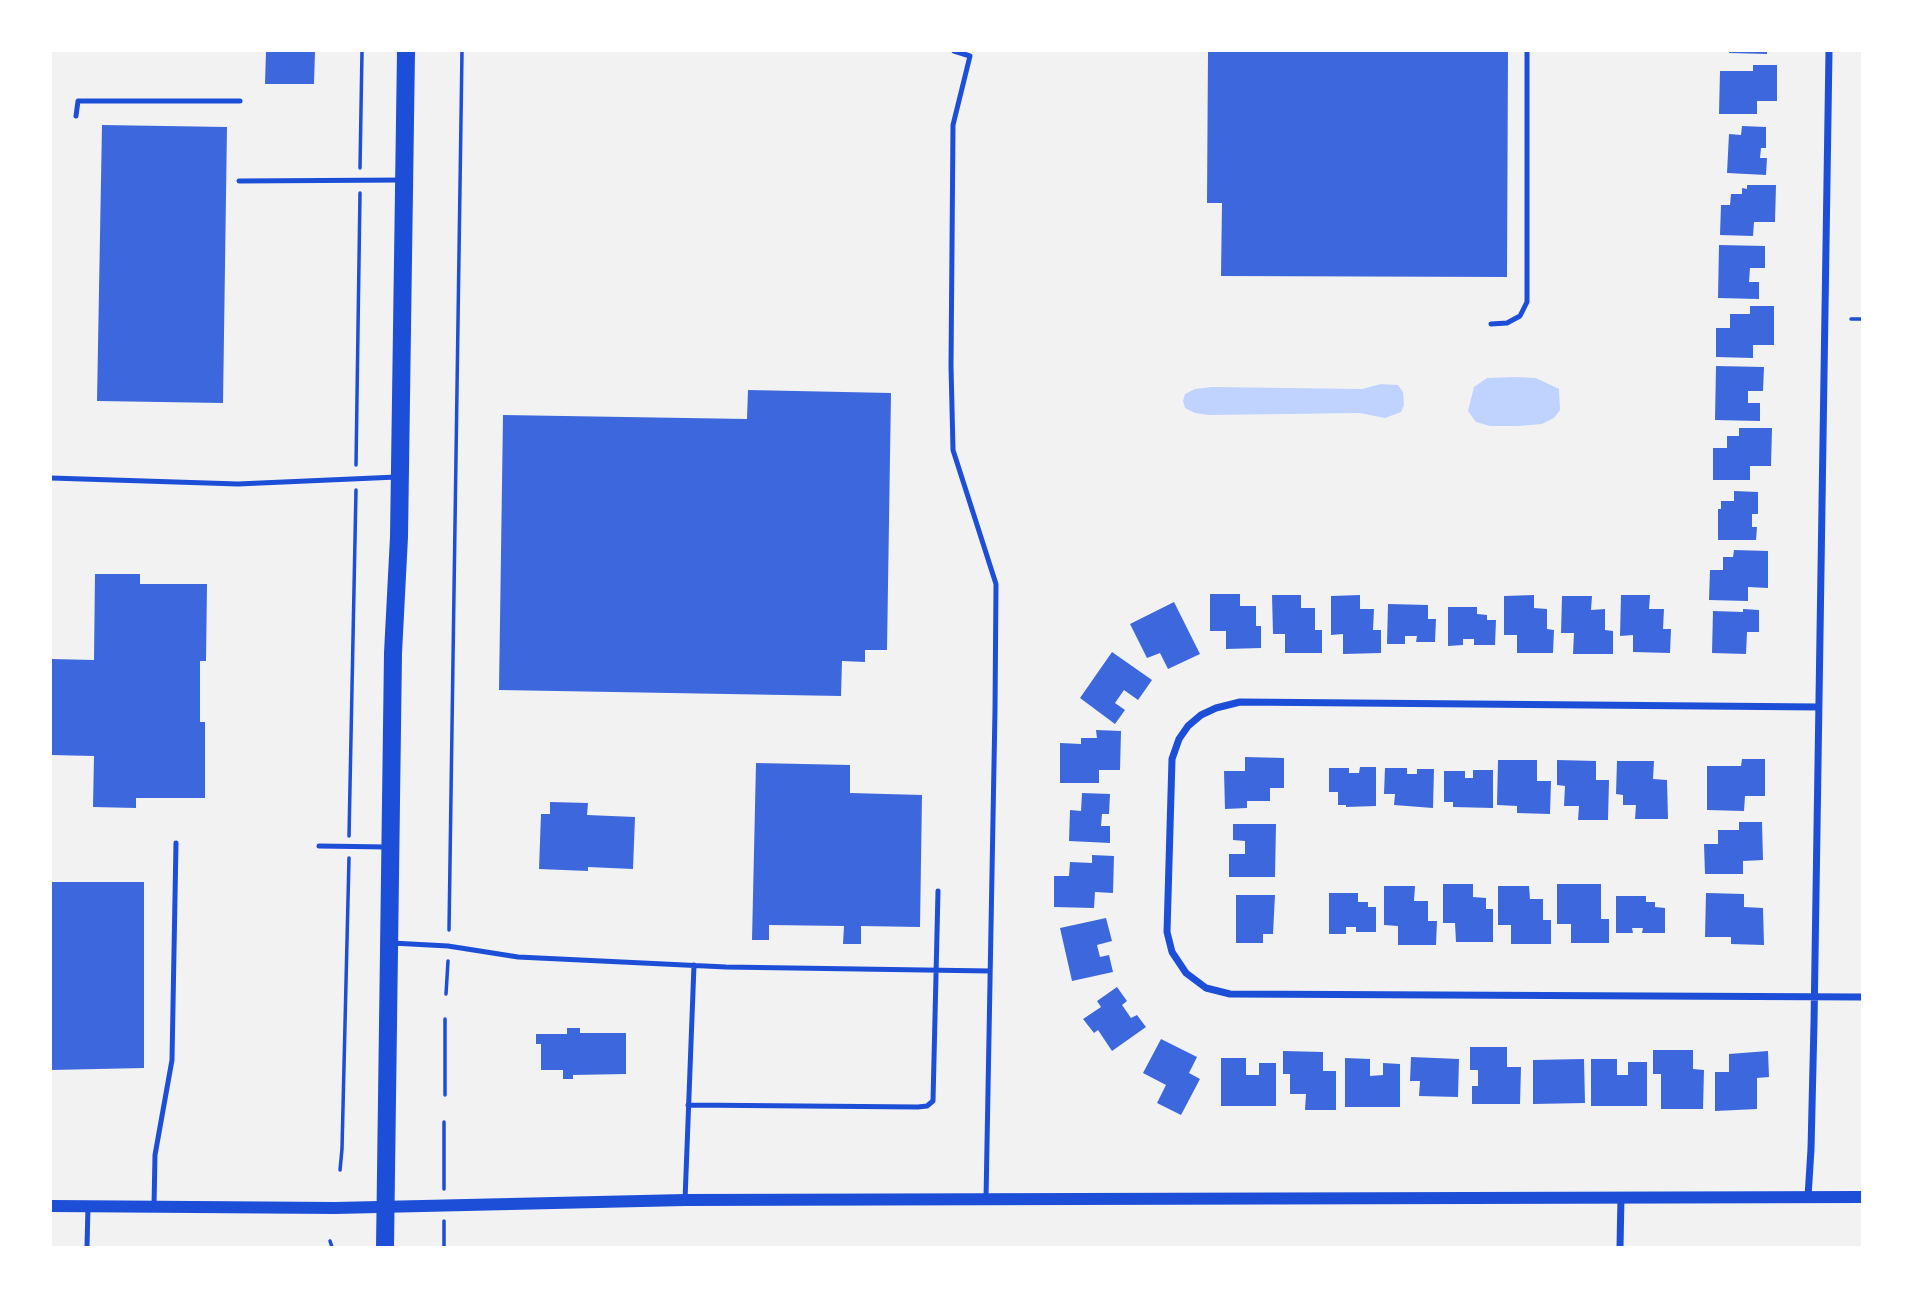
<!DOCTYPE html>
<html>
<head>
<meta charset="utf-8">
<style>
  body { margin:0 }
  #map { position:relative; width:1913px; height:1298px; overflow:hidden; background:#f2f2f2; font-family:Raleway,sans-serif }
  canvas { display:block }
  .frame { position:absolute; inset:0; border:52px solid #fff; pointer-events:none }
</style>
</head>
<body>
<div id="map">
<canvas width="1913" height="1298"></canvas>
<div class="frame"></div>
</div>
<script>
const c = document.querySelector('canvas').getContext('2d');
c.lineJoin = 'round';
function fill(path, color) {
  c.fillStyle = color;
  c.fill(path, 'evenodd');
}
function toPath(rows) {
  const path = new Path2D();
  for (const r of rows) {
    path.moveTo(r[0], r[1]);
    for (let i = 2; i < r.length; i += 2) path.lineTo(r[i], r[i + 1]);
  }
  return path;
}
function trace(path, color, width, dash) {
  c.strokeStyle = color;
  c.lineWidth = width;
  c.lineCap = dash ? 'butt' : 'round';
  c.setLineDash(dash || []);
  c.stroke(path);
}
fill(toPath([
  [1515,377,1536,378,1559,389,1560,410,1554,418,1542,424,1518,426,1490,426,1476,422,1468,411,1474,387,1487,378],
  [1381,384,1398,385,1403,392,1404,405,1401,412,1385,418,1360,413,1209,415,1195,413,1185,408,1183,401,1185,394,1195,389,1212,387,1362,389]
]), '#bfd3fe');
fill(toPath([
  [266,51,315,51,314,84,265,84],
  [1208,51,1508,51,1507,277,1221,276,1222,203,1207,203],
  [1729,51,1767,51,1767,54,1729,53],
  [1753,65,1777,65,1777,101,1757,101,1757,114,1719,114,1720,71,1753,71],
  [102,125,227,127,223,403,97,401],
  [1742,126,1766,127,1766,148,1761,148,1760,158,1767,158,1766,175,1727,173,1729,134,1741,135],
  [1747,185,1776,185,1775,222,1754,222,1753,236,1720,235,1721,205,1730,205,1731,194,1742,194,1742,188,1747,189],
  [1719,245,1765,246,1765,268,1750,268,1749,282,1759,282,1759,299,1718,298],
  [1750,306,1774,306,1774,345,1753,345,1753,358,1716,357,1716,328,1730,328,1730,314,1750,314],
  [1716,366,1764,367,1763,391,1748,391,1748,403,1760,403,1760,421,1715,420],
  [748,390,891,393,887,650,865,650,865,662,842,661,841,696,499,690,503,415,747,419],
  [1739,428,1772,428,1771,466,1750,466,1750,480,1713,480,1713,448,1727,448,1727,436,1739,436],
  [1734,491,1758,492,1758,514,1752,514,1752,527,1757,527,1756,540,1718,540,1718,509,1721,509,1721,501,1734,501],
  [1734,550,1768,551,1768,588,1748,587,1748,601,1709,600,1710,570,1723,570,1723,557,1733,557],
  [95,574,140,574,140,584,207,584,206,661,200,661,200,722,205,722,205,798,136,798,136,808,93,807,94,756,51,755,51,659,94,660],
  [1210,594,1240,594,1240,606,1256,606,1256,626,1261,626,1261,648,1226,649,1226,631,1210,631],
  [1272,595,1301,595,1301,608,1315,608,1315,630,1322,630,1322,653,1285,653,1285,634,1273,634],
  [1360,595,1360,609,1374,609,1373,630,1381,630,1381,653,1343,654,1343,634,1331,635,1331,596],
  [1534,595,1534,608,1547,609,1547,629,1554,630,1553,653,1517,653,1517,635,1504,635,1504,596],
  [1621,595,1650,595,1649,609,1664,609,1663,629,1671,629,1670,653,1633,652,1633,635,1620,636],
  [1562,596,1592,596,1591,610,1605,609,1605,630,1613,631,1613,654,1573,654,1574,633,1561,633],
  [1174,602,1200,654,1168,669,1160,653,1147,658,1130,624],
  [1388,604,1428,605,1428,619,1436,619,1435,642,1416,642,1417,636,1405,636,1405,644,1387,644],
  [1448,607,1477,607,1477,614,1487,615,1487,620,1496,620,1495,645,1474,645,1474,639,1463,639,1463,645,1448,646],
  [1743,609,1759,610,1759,632,1747,632,1746,654,1712,653,1713,611,1743,612],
  [1112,652,1152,680,1138,700,1124,690,1115,703,1125,710,1115,724,1080,698],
  [1096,730,1121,731,1120,770,1099,770,1099,783,1060,783,1060,743,1081,744,1081,738,1097,738],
  [1245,757,1284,758,1284,788,1270,788,1270,801,1247,801,1247,808,1225,809,1224,771,1245,771],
  [1742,759,1765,759,1765,796,1745,796,1744,811,1707,810,1707,766,1741,766],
  [1498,760,1537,760,1537,781,1551,781,1550,814,1517,813,1517,806,1497,805],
  [1557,760,1596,761,1596,780,1609,780,1608,820,1578,820,1579,806,1564,806,1565,786,1557,785],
  [1617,761,1654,761,1653,779,1667,780,1668,819,1635,819,1636,805,1623,805,1623,795,1616,794],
  [756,763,850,765,850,793,922,795,920,927,861,926,861,944,843,944,844,926,769,925,769,940,752,940],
  [1360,767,1376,767,1376,806,1346,807,1346,805,1338,805,1338,792,1329,792,1329,768,1349,768,1349,773,1359,773],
  [1385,768,1407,768,1407,774,1417,774,1417,769,1434,769,1433,808,1394,805,1395,794,1384,794],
  [1473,770,1493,770,1493,808,1453,807,1453,802,1444,802,1444,771,1465,771,1465,778,1473,778],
  [1082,793,1110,794,1109,814,1102,814,1101,826,1110,826,1110,843,1069,841,1070,810,1081,811],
  [550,802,588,803,587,815,635,817,633,869,588,867,588,871,539,869,541,814,550,814],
  [1739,822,1762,822,1763,860,1743,861,1743,874,1705,874,1704,844,1718,844,1718,830,1739,830],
  [1233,824,1276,824,1275,877,1229,877,1229,854,1245,854,1245,841,1233,840],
  [1092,855,1114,856,1113,893,1095,892,1094,908,1054,907,1054,876,1069,876,1070,862,1092,863],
  [51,882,144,882,144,1068,51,1070],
  [1443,884,1473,884,1473,897,1486,898,1486,909,1493,909,1493,942,1456,942,1455,923,1443,923],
  [1557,884,1601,884,1601,919,1609,919,1609,943,1571,943,1571,924,1557,924],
  [1384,886,1415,886,1414,901,1428,901,1428,921,1437,921,1436,945,1398,945,1398,926,1384,925],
  [1498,886,1529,886,1530,899,1543,899,1543,920,1551,920,1551,944,1511,944,1511,925,1498,925],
  [1329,893,1358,893,1358,902,1368,902,1368,907,1376,907,1376,932,1356,932,1356,927,1346,927,1346,934,1329,934],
  [1706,893,1744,894,1744,907,1763,908,1764,945,1731,944,1731,937,1705,937],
  [1236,895,1275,895,1273,934,1263,934,1263,943,1236,943],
  [1616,896,1646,896,1646,902,1655,902,1655,907,1665,908,1665,933,1642,933,1643,928,1632,928,1633,933,1616,933],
  [1106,918,1112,941,1097,945,1100,957,1109,955,1113,972,1072,981,1060,928],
  [1117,987,1127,1001,1122,1005,1131,1018,1137,1015,1146,1027,1112,1051,1098,1030,1094,1033,1083,1019,1101,1007,1097,1001],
  [567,1028,580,1028,580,1033,626,1033,626,1074,573,1075,573,1079,563,1079,563,1070,541,1070,541,1044,536,1044,536,1034,567,1034],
  [1161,1039,1197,1057,1189,1073,1200,1079,1181,1115,1157,1103,1166,1085,1143,1073],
  [1470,1047,1507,1047,1507,1067,1521,1067,1520,1104,1472,1104,1472,1086,1478,1086,1478,1070,1470,1070],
  [1653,1050,1693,1050,1693,1069,1704,1070,1703,1109,1661,1109,1661,1074,1653,1074],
  [1283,1051,1323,1052,1323,1071,1336,1071,1336,1110,1305,1110,1306,1094,1290,1094,1290,1074,1283,1074],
  [1768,1051,1769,1077,1757,1078,1757,1109,1715,1111,1715,1072,1729,1072,1729,1054],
  [1411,1057,1459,1059,1458,1097,1419,1096,1420,1081,1410,1081],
  [1221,1058,1246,1058,1246,1075,1259,1075,1259,1063,1276,1063,1276,1106,1221,1106],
  [1345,1058,1370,1059,1370,1076,1383,1075,1383,1063,1400,1064,1400,1107,1345,1107],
  [1584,1059,1585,1103,1533,1104,1533,1060],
  [1591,1059,1617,1059,1617,1075,1628,1075,1628,1062,1647,1062,1647,1106,1591,1106]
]), '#3d67dc');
trace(toPath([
  [360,168,362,51],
  [1851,319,1862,319],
  [356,465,360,193],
  [349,836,356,490],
  [449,930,462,51],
  [446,994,448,961],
  [445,1095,445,1019],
  [444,1122,444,1189],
  [340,1170,342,1149,349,858],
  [330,1241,332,1247],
  [444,1247,444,1221]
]), '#1d4ed8', 3.5);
trace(toPath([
  [954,51,970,56,953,125,951,366,953,450,996,584,995,710,986,1199],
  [76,116,78,101,240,101],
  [239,181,403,180],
  [1491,324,1507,323,1520,316,1527,302,1527,51],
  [51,478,238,484,397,477],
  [319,846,387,847],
  [392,943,448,946,518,957,726,967,990,971],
  [688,1105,918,1107,927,1106,933,1101,938,891],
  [685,1200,694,965],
  [154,1206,155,1155,172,1060,176,843],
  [87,1247,88,1206]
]), '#1d4ed8', 5);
trace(toPath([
  [1819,707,1240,702,1216,708,1201,715,1188,726,1179,739,1172,759,1167,932,1172,952,1186,973,1206,988,1230,994,1862,997],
  [1808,1197,1811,1149,1814,1023,1829,51],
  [1620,1247,1621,1197]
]), '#1d4ed8', 7);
trace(toPath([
  [51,1206,335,1208,685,1200,1862,1197]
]), '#1d4ed8', 12);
trace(toPath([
  [385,1247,393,653,399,537,406,51]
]), '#1d4ed8', 18);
</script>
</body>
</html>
